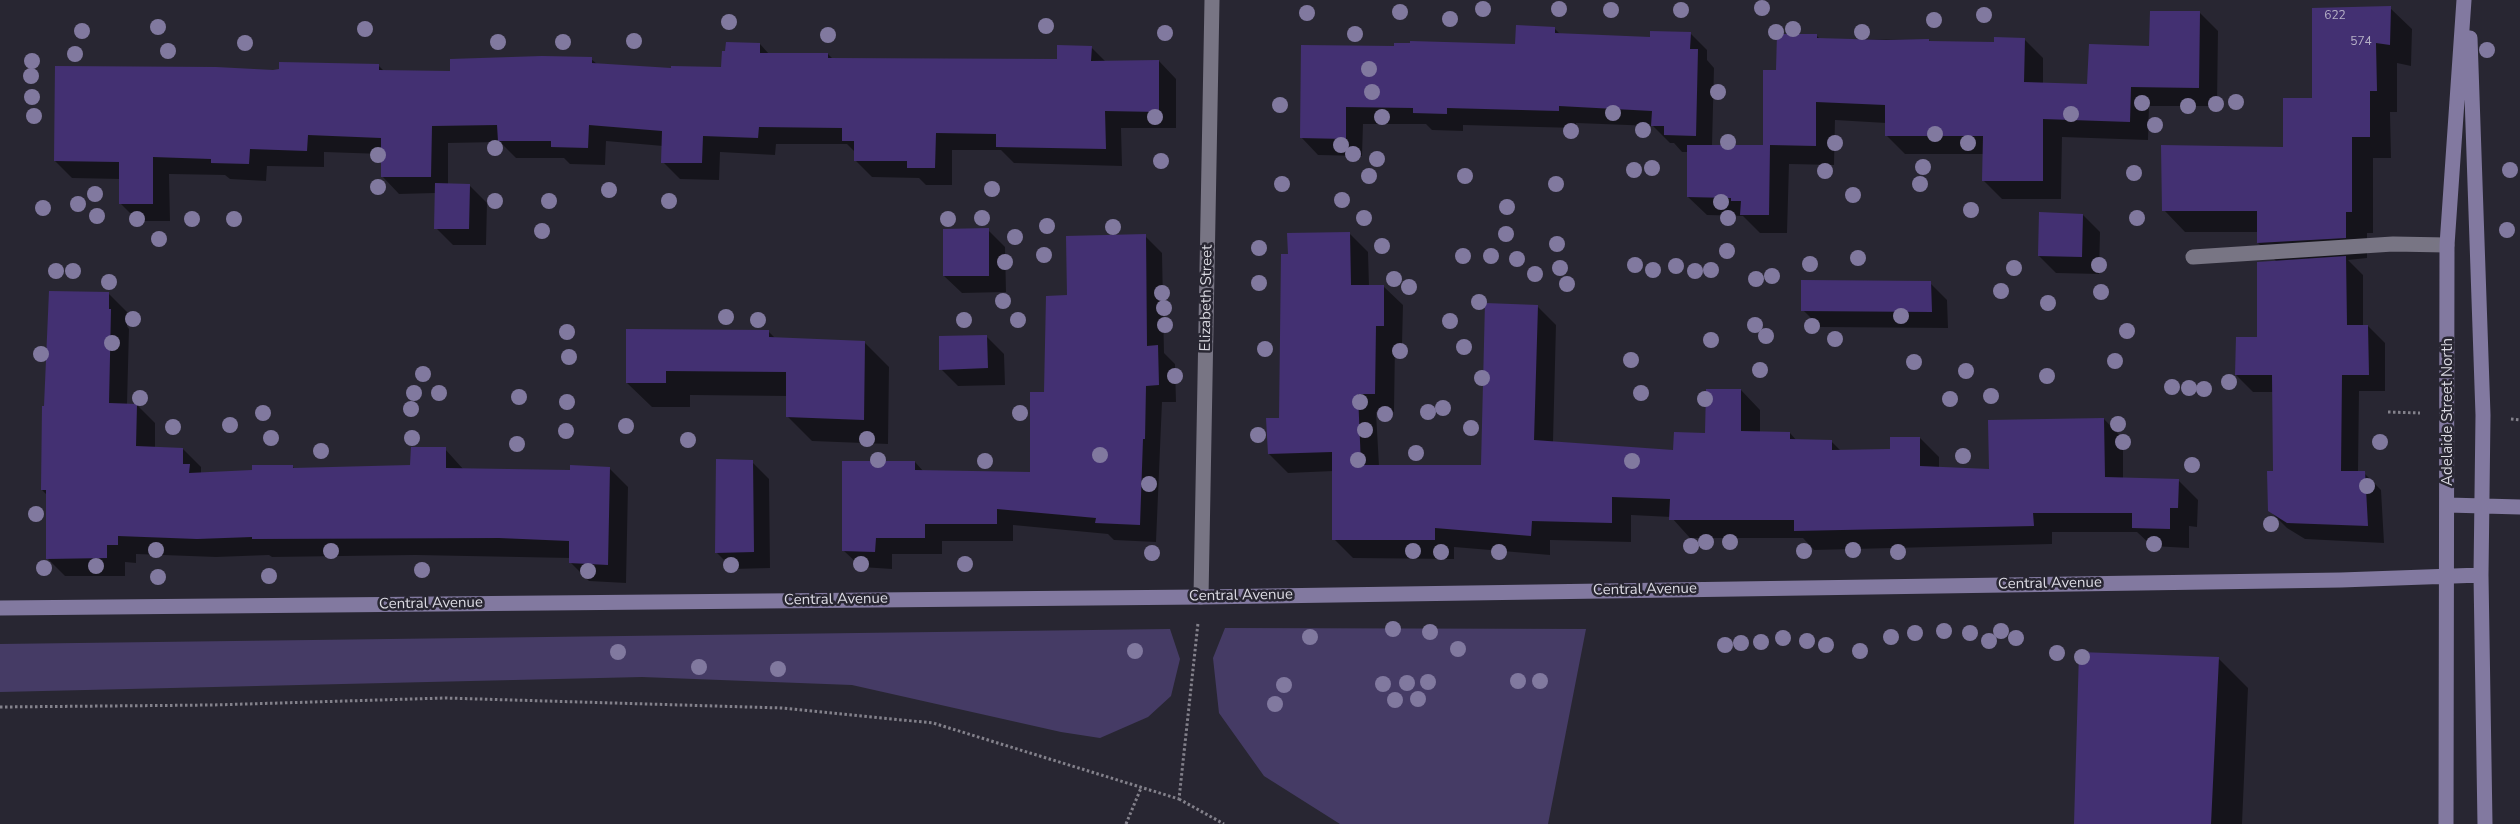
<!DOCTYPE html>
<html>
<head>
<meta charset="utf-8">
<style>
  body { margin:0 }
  canvas { display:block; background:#282632 }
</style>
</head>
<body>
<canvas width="2520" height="824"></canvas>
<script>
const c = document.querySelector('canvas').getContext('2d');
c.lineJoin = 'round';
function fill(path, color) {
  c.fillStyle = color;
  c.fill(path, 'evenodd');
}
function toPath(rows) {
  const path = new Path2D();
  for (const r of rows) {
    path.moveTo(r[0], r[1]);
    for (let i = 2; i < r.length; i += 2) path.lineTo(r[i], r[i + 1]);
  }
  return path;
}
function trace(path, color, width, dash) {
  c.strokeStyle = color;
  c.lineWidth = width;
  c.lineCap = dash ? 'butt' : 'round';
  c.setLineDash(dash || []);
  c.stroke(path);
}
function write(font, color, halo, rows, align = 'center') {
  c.font = font + ' "Nunito Sans",sans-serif';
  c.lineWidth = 5;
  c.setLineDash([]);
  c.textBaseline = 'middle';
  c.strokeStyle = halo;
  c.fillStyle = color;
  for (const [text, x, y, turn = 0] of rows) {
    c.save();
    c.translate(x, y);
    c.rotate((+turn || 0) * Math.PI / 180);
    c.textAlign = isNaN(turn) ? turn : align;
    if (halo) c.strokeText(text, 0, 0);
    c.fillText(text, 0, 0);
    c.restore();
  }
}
fill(toPath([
  [1225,628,1586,629,1548,824,1340,824,1264,776,1219,713,1213,658],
  [1170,629,1180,659,1171,696,1148,717,1100,738,1061,732,852,685,642,677,0,692,0,644]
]), '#453b65');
fill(toPath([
  [2390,8,2412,29,2411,66,2397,63,2397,112,2390,112,2391,158,2373,158,2373,233,2367,233,2367,258,2348,260,2363,275,2363,326,2368,326,2385,343,2385,391,2359,391,2358,473,2364,473,2381,490,2384,543,2305,539,2287,528,2269,510,2274,473,2273,392,2253,392,2236,375,2258,338,2277,262,2258,243,2258,232,2185,232,2164,210,2284,149,2313,99],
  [2199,12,2218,31,2217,106,2149,106,2148,140,2062,137,2061,199,2002,199,1983,180,1984,154,1905,154,1886,135,1886,123,1835,120,1834,165,1789,164,1787,233,1760,233,1743,216,1707,215,1688,197,1688,152,1682,152,1674,143,1670,143,1653,126,1576,123,1576,128,1463,125,1463,131,1432,130,1426,124,1363,124,1362,156,1318,155,1301,137,1395,47,1516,45,1555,29,1561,35,1651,38,1690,33,1707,50,1707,60,1714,68,1712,146,1766,147,1777,71,1817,36,1820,39,1929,40,1931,43,1995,43,2024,39,2043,58,2043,84,2089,85,2150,48],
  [760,44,769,54,828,54,833,59,1058,60,1091,47,1106,62,1159,61,1176,79,1176,128,1121,128,1122,166,1014,163,1001,150,952,150,952,185,926,185,919,178,872,177,855,160,855,152,847,144,776,144,775,155,720,152,719,180,680,179,663,162,663,146,606,141,605,165,570,164,564,158,516,158,500,142,448,143,448,185,469,185,487,203,486,245,453,245,436,228,436,193,399,194,382,176,382,154,324,152,324,167,267,166,266,181,230,179,225,175,169,174,170,221,138,221,121,204,120,179,72,178,55,161,273,71,378,65,384,71,452,72,591,59,597,64,672,70,722,69],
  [2083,215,2100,232,2099,274,2056,273,2039,256],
  [988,230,1005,247,1006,292,962,293,944,276],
  [1349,233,1368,252,1369,286,1383,286,1403,305,1402,345,1395,345,1394,412,1376,412,1379,466,1482,466,1537,306,1556,325,1553,442,1675,451,1706,435,1741,390,1760,410,1760,433,1790,433,1797,441,1831,441,1841,451,1891,451,1920,438,1939,457,1939,468,1990,470,2104,419,2123,439,2123,479,2179,481,2198,500,2197,527,2189,526,2189,548,2152,546,2137,532,2052,532,2052,544,1814,550,1803,538,1690,538,1671,517,1631,515,1631,542,1550,540,1550,555,1454,547,1454,559,1353,558,1334,539,1334,471,1288,473,1269,454,1281,419,1289,255],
  [1145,236,1162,253,1164,353,1175,364,1176,402,1162,402,1156,542,1114,540,1108,534,1013,525,1013,541,942,541,942,554,892,554,892,569,861,567,843,550,915,462,924,472,1031,474,1046,394,1068,297],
  [1930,283,1947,300,1948,328,1820,327,1803,310],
  [109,294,127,312,127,326,129,329,127,405,137,405,155,423,155,448,183,449,201,467,201,473,253,472,292,466,296,470,411,467,445,449,464,470,571,471,609,468,628,487,626,583,589,581,570,562,570,558,415,555,272,557,269,555,216,557,136,554,136,563,125,562,125,576,65,576,47,558,47,495,42,490],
  [768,331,776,339,864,342,889,367,888,444,812,441,788,417,787,396,690,395,690,407,652,407,627,383],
  [987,337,1004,354,1005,385,958,386,941,369],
  [752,462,769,479,770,568,733,569,716,552],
  [2218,658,2248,688,2242,824,2076,824]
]), '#0007');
fill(toPath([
  [2391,6,2390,45,2376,43,2377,91,2370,91,2370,137,2352,137,2352,212,2346,212,2346,238,2257,243,2257,211,2162,211,2161,145,2283,147,2283,98,2312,98,2312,8],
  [2150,11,2200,11,2199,88,2131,87,2130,122,2043,119,2043,181,1982,181,1983,136,1885,136,1885,105,1816,102,1816,146,1770,145,1769,215,1740,215,1741,201,1731,201,1731,198,1687,197,1687,145,1766,145,1763,145,1763,70,1776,70,1777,34,1817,34,1817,38,1886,40,1929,39,1929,41,1994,42,1994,37,2025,38,2024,82,2087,84,2089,44,2149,46],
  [1516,25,1555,27,1555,33,1650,37,1650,31,1691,32,1690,49,1698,49,1696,136,1664,135,1664,126,1651,126,1652,111,1559,106,1559,111,1447,108,1447,114,1413,113,1413,108,1346,107,1346,139,1300,138,1301,45,1394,46,1394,43,1410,43,1410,41,1515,44],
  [726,42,760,43,760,53,828,53,828,58,1057,59,1057,45,1092,46,1091,61,1159,60,1159,112,1105,111,1106,149,996,147,996,134,936,133,935,168,907,168,907,161,854,161,854,141,842,141,842,128,759,127,758,138,703,136,702,163,661,163,662,131,589,125,588,148,551,147,551,141,498,141,497,125,432,126,431,177,381,177,381,138,308,135,307,151,250,149,249,164,211,163,211,159,153,157,153,204,119,204,119,162,54,161,55,66,216,67,273,70,279,69,279,62,379,64,379,70,450,71,450,59,542,56,592,57,592,63,671,68,671,66,721,67,722,51,725,51],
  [435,183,470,184,469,229,434,229],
  [2039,212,2083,214,2082,257,2038,256],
  [989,228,989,276,943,276,943,229],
  [1350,232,1351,285,1384,285,1384,326,1376,326,1375,394,1358,394,1361,465,1481,465,1485,303,1538,305,1534,440,1673,450,1674,432,1705,433,1706,389,1741,389,1741,431,1790,432,1790,439,1832,440,1832,450,1890,449,1890,437,1920,437,1920,466,1989,469,1988,420,2104,418,2105,477,2179,479,2178,508,2170,508,2170,529,2132,528,2132,513,2033,513,2034,526,1794,531,1794,520,1669,520,1670,499,1612,497,1612,523,1532,521,1531,536,1435,528,1435,540,1332,540,1332,452,1268,454,1266,418,1279,418,1281,254,1288,254,1287,233],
  [1146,234,1147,346,1158,345,1159,385,1146,386,1145,439,1143,439,1140,525,1095,523,1096,518,997,509,997,524,925,524,925,538,876,538,875,552,842,551,842,461,915,461,915,470,1030,472,1030,392,1044,392,1046,296,1067,295,1066,236],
  [2346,256,2347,325,2368,325,2369,375,2342,375,2341,471,2365,471,2368,526,2287,523,2268,511,2267,471,2273,471,2272,375,2235,375,2236,337,2257,337,2257,262],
  [1801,280,1931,281,1932,312,1801,311],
  [49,291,109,292,109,309,111,309,109,403,137,404,136,446,183,448,183,464,190,464,189,473,252,470,252,465,293,465,293,468,410,465,411,447,446,447,446,468,570,470,570,465,610,467,608,565,569,563,569,541,499,538,252,539,252,537,197,539,118,536,118,545,107,545,107,558,46,559,46,490,41,490,42,406,44,406],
  [626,329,769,330,769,337,865,341,864,420,786,417,786,372,666,371,666,383,626,383],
  [987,335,988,368,939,370,939,336],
  [716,459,753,460,754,552,715,553],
  [2079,652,2219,657,2211,824,2074,824]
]), '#433072');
trace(toPath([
  [2388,412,2420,413],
  [2511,419,2520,420],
  [0,707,213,705,445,698,782,708,933,723,1179,799,1198,623],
  [1179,799,1224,824],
  [1126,824,1141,788]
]), '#83818b', 3, [2.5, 2.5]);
trace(toPath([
  [2193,257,2393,244,2447,245]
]), '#787584', 15);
trace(toPath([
  [1201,597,1212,0]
]), '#787584', 15);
trace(toPath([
  [2470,38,2483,415,2481,575,2485,824],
  [2448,505,2520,507],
  [0,608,1201,597,2341,580,2481,575],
  [2446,824,2447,245,2464,0]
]), '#8279a0', 15);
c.fillStyle = '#81799f';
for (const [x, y] of [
  [1762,8],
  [1483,9],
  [1559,9],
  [1611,10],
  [1681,10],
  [1400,12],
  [1307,13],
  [1984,15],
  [1450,19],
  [1934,20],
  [729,22],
  [1046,26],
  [158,27],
  [365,29],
  [1793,29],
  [82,31],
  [1776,32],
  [1862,32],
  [1165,33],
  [1355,34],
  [828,35],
  [634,41],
  [498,42],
  [563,42],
  [245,43],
  [2487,50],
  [168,51],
  [75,54],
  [32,61],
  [1369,69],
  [31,76],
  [1372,92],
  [1718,92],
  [32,97],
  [2236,102],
  [2142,103],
  [2216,104],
  [1280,105],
  [2188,106],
  [1613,113],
  [2071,114],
  [34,116],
  [1155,117],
  [1382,117],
  [2155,125],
  [1643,130],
  [1571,131],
  [1935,134],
  [1728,142],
  [1835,143],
  [1968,143],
  [1341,145],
  [495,148],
  [1353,154],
  [378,155],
  [1377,159],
  [1161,161],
  [1923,167],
  [1652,168],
  [1634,170],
  [2510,170],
  [1825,171],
  [2134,173],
  [1369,176],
  [1465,176],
  [1282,184],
  [1556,184],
  [1920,184],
  [378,187],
  [992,189],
  [609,190],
  [95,194],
  [1853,195],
  [1342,200],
  [495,201],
  [549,201],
  [669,201],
  [1721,202],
  [78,204],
  [1507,207],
  [43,208],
  [1971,210],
  [97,216],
  [982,218],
  [1364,218],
  [1728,218],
  [2137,218],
  [137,219],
  [192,219],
  [234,219],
  [948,219],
  [1047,226],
  [1113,227],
  [2507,230],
  [542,231],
  [1506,234],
  [1015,237],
  [159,239],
  [1557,244],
  [1382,246],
  [1259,248],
  [1727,251],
  [1044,255],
  [1463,256],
  [1491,256],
  [1858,258],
  [1517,259],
  [1005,262],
  [1810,264],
  [1635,265],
  [2099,265],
  [1676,266],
  [1560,268],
  [2014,268],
  [1653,270],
  [1711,270],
  [56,271],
  [73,271],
  [1695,271],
  [1535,274],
  [1772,276],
  [1394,279],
  [1756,279],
  [109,282],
  [1259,283],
  [1567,284],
  [1409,287],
  [2001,291],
  [2101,292],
  [1162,293],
  [1003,301],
  [1479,302],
  [2048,303],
  [1164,308],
  [1901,316],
  [726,317],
  [133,319],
  [758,320],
  [964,320],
  [1018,320],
  [1450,321],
  [1165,325],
  [1755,325],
  [1812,326],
  [2127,331],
  [567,332],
  [1766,336],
  [1835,339],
  [1711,340],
  [112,343],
  [1464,347],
  [1265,349],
  [1400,351],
  [41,354],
  [569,357],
  [1631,360],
  [2115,361],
  [1914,362],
  [1760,370],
  [1966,371],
  [423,374],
  [1175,376],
  [2047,376],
  [1482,378],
  [2229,382],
  [2172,387],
  [2189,388],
  [2204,389],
  [414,393],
  [439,393],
  [1641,393],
  [1991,396],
  [519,397],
  [140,398],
  [1705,399],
  [1950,399],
  [567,402],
  [1360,402],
  [1443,408],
  [411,409],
  [1428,412],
  [263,413],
  [1020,413],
  [1385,414],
  [2118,424],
  [230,425],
  [626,426],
  [173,427],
  [1471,428],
  [1365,430],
  [566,431],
  [1258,435],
  [271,438],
  [412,438],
  [867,439],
  [688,440],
  [2123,442],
  [2380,442],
  [517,444],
  [321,451],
  [1416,453],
  [1100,455],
  [1963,456],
  [878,460],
  [1358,460],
  [985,461],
  [1632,461],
  [2192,465],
  [1149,484],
  [2367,486],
  [36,514],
  [2271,524],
  [1706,542],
  [1730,542],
  [2154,544],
  [1691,546],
  [156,550],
  [1853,550],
  [331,551],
  [1413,551],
  [1804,551],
  [1441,552],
  [1499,552],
  [1898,552],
  [1152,553],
  [861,564],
  [965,564],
  [731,565],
  [96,566],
  [44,568],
  [422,570],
  [588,571],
  [269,576],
  [158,577],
  [1393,629],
  [1944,631],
  [2001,631],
  [1430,632],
  [1915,633],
  [1970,633],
  [1310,637],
  [1891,637],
  [1783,638],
  [2016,638],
  [1807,641],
  [1989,641],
  [1761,642],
  [1741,643],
  [1725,645],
  [1826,645],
  [1458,649],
  [1135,651],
  [1860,651],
  [618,652],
  [2057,653],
  [2082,657],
  [699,667],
  [778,669],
  [1518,681],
  [1540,681],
  [1428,682],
  [1407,683],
  [1383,684],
  [1284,685],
  [1418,699],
  [1395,700],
  [1275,704]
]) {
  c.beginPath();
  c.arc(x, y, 8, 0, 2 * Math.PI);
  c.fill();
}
write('12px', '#b5b0c6', null, [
  ["622",2335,16],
  ["574",2361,42]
]);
write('15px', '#dbdae2', '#282632', [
  ["Elizabeth Street",1207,298,-89],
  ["Adelaide Street North",2448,412,-90],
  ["Central Avenue",2050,584,-1],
  ["Central Avenue",1645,590,-1],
  ["Central Avenue",1241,596,-1],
  ["Central Avenue",836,600,-1],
  ["Central Avenue",431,604,-1]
]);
</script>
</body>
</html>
